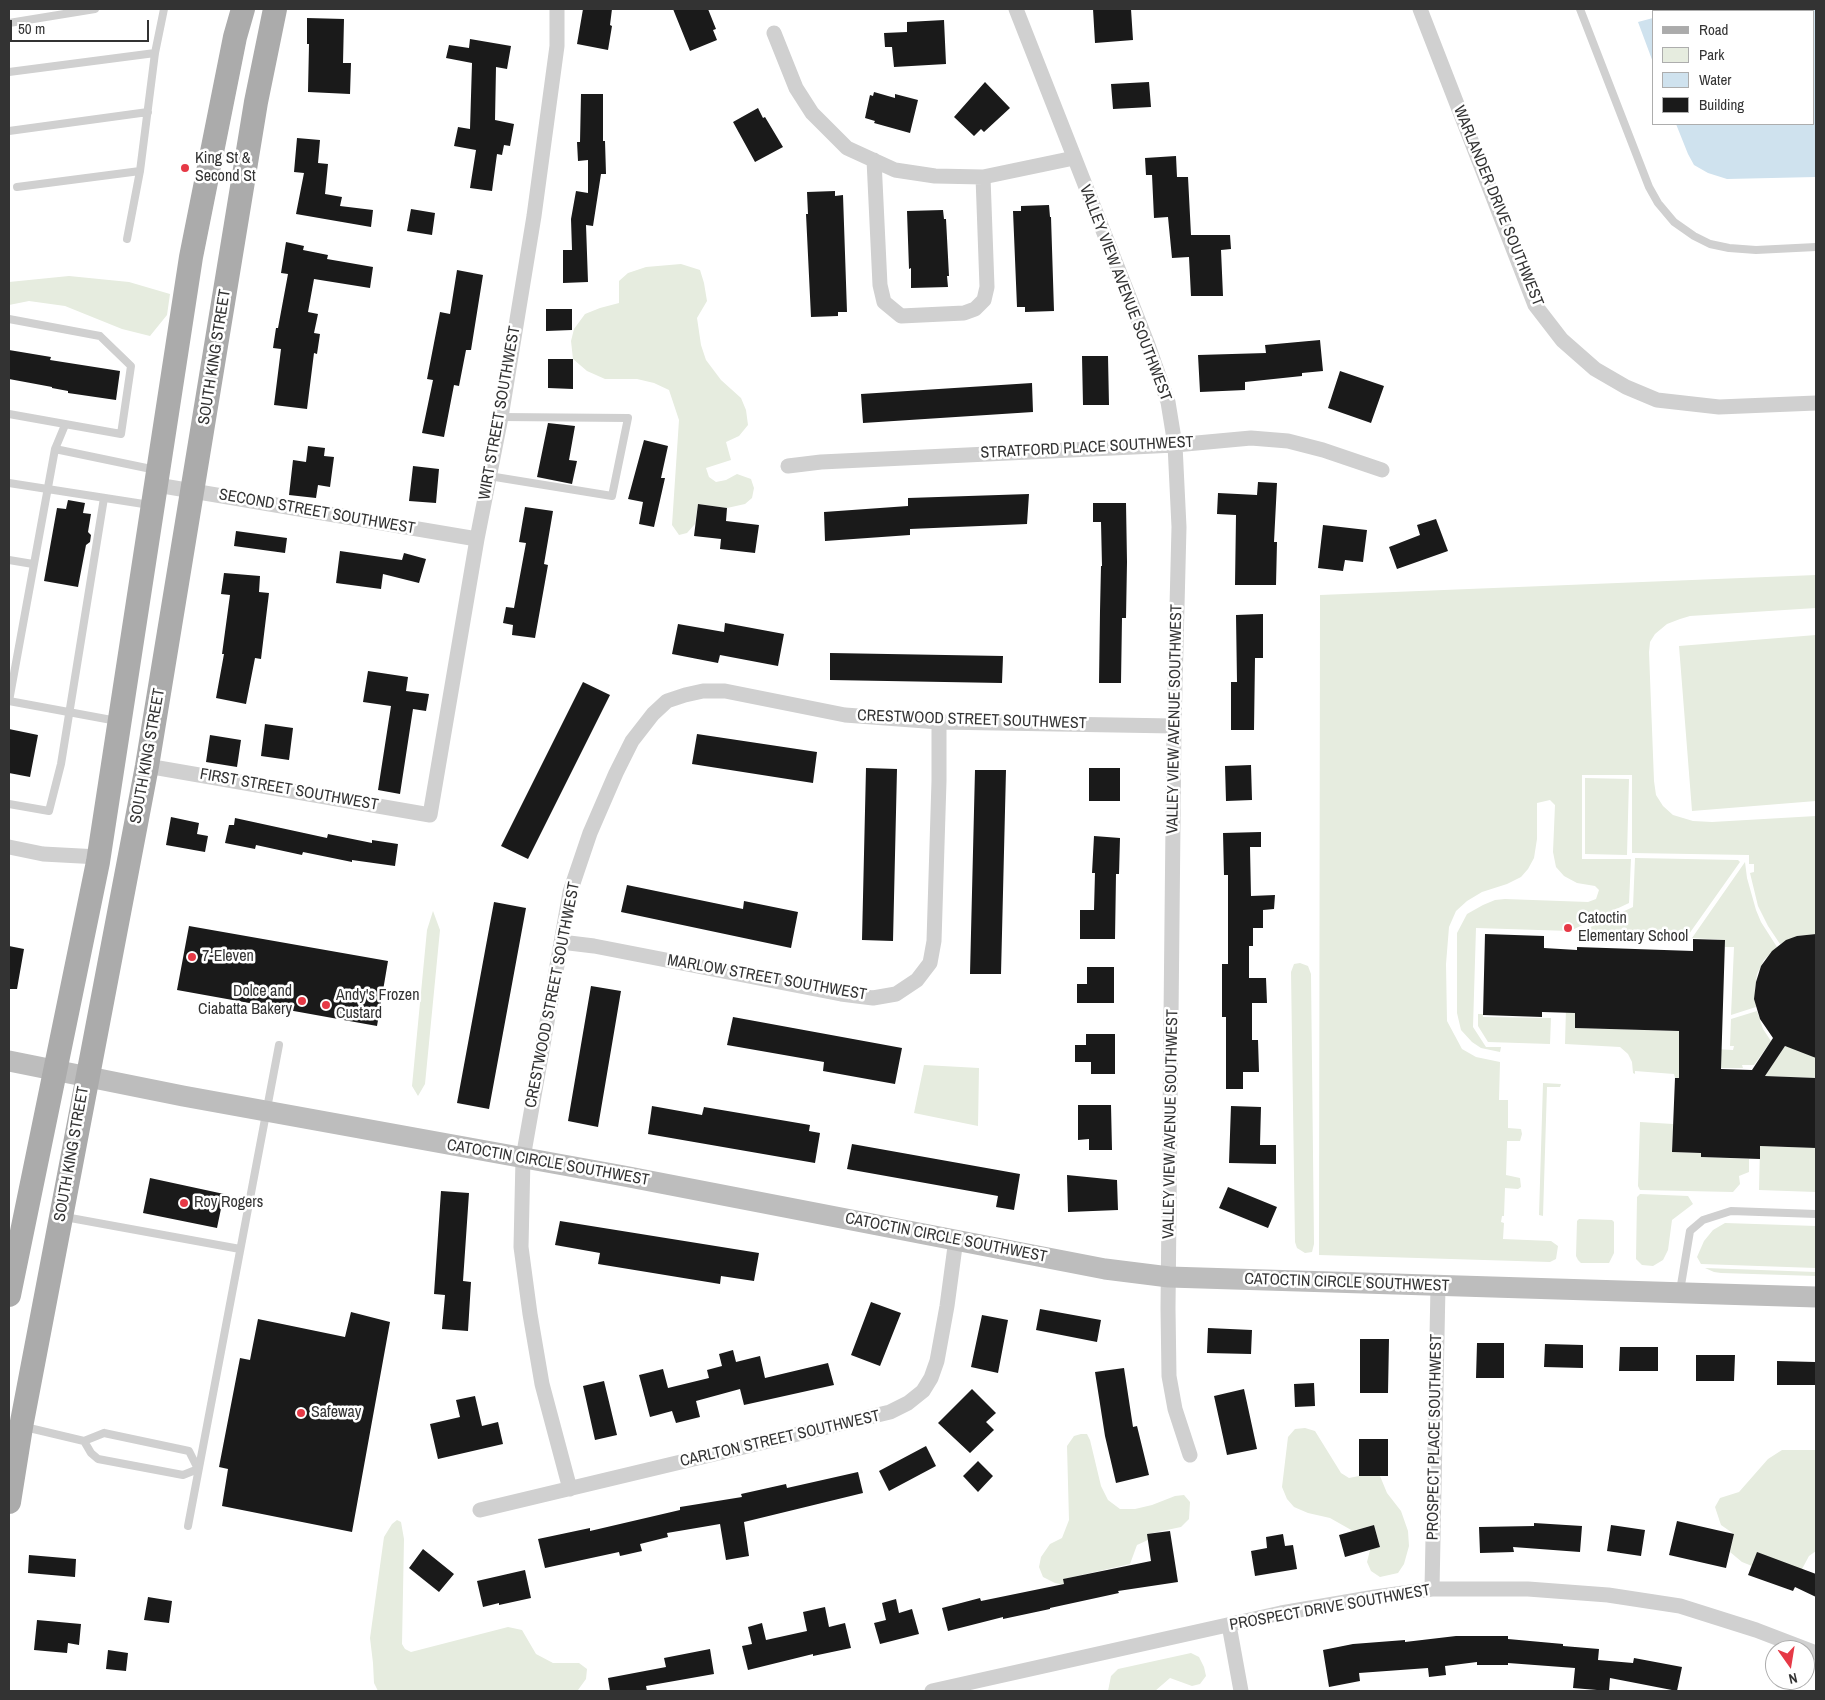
<!DOCTYPE html>
<html>
<head>
<meta charset="utf-8">
<style>
  body { margin:0 }
  #map { position:relative; width:1825px; height:1700px; overflow:hidden; background:#fff; font-family:"Archivo Narrow",sans-serif }
  canvas { display:block }
  .frame { position:absolute; inset:0; border:10px solid #333; pointer-events:none }
  .legend { position:absolute; left:1652px; top:10px; width:162px; height:115px; box-sizing:border-box; background:#fff; border:1px solid #adadad; margin:0; padding:6px 9px; list-style:none; font-size:15px; color:#333 }
  .legend li { display:flex; align-items:center; gap:10px; height:25px }
  .legend b { width:25px; border:1px solid #adadad }
  .north { position:absolute; left:1765px; top:1640px; width:50px; height:50px; box-sizing:border-box; background:#fff; border:1px solid #adadad; border-radius:50%; rotate:167deg; font-size:14px; font-weight:700; line-height:20px; text-align:center; color:#333 }
  .north::after { content:''; display:block; margin:auto; width:18px; height:22px; background:#e63946; clip-path:polygon(50% 0,100% 100%,50% 72%,0 100%) }
  .scale { position:absolute; left:10px; top:20px; width:139px; height:22px; box-sizing:border-box; border:2px solid #333; border-top:0; padding-left:6px; font-size:15px; line-height:18px; white-space:nowrap; color:#333; -webkit-text-stroke:4px #fff; paint-order:stroke }
</style>
</head>
<body>
<div id="map">
<canvas width="1825" height="1700"></canvas>
<div class="frame"></div>
<ul class="legend">
<li><b style="height:6px;background:#ababab"></b>Road</li>
<li><b style="height:14px;background:#e6ecdf"></b>Park</li>
<li><b style="height:14px;background:#cfe2ee"></b>Water</li>
<li><b style="height:14px;background:#1a1a1a"></b>Building</li>
</ul>
<div class="north">N</div>
<div class="scale">50 m</div>
</div>
<script>
const c = document.querySelector('canvas').getContext('2d');
c.lineJoin = 'round';
function fill(path, color) {
  c.fillStyle = color;
  c.fill(path, 'evenodd');
}
function toPath(rows) {
  const path = new Path2D();
  for (const r of rows) {
    path.moveTo(r[0], r[1]);
    for (let i = 2; i < r.length; i += 2) path.lineTo(r[i], r[i + 1]);
  }
  return path;
}
function trace(path, color, width, dash) {
  c.strokeStyle = color;
  c.lineWidth = width;
  c.lineCap = dash ? 'butt' : 'round';
  c.setLineDash(dash || []);
  c.stroke(path);
}
function write(font, color, halo, rows, align = 'center') {
  c.font = font + ' "Archivo Narrow",sans-serif';
  c.lineWidth = 5;
  c.setLineDash([]);
  c.textBaseline = 'middle';
  c.strokeStyle = halo;
  c.fillStyle = color;
  for (const [text, x, y, turn = 0] of rows) {
    c.save();
    c.translate(x, y);
    c.rotate((+turn || 0) * Math.PI / 180);
    c.textAlign = isNaN(turn) ? turn : align;
    if (halo) c.strokeText(text, 0, 0);
    c.fillText(text, 0, 0);
    c.restore();
  }
}
fill(toPath([
  [681,264,700,270,704,283,707,301,697,318,701,345,706,360,721,380,741,398,746,410,748,425,739,436,726,442,731,460,706,468,709,477,716,482,726,480,737,474,751,479,754,488,752,498,745,504,727,508,698,504,695,524,687,533,679,535,672,525,679,420,669,390,654,383,637,379,605,379,587,371,573,359,571,341,574,329,585,314,600,308,619,303,619,281,628,273,646,267],
  [69,276,129,282,170,294,167,315,150,336,122,329,65,306,29,301,9,305,9,282],
  [1816,575,1816,608,1690,616,1680,619,1667,624,1655,634,1650,642,1649,652,1654,781,1656,795,1663,806,1673,815,1693,821,1712,822,1816,816,1816,934,1797,936,1780,944,1768,926,1758,906,1750,873,1754,872,1754,864,1749,864,1749,855,1632,853,1632,775,1582,775,1582,859,1631,859,1629,903,1570,931,1476,928,1473,1027,1486,1047,1501,1047,1500,1052,1481,1048,1472,1042,1461,1030,1457,1013,1457,933,1467,914,1483,905,1495,900,1505,899,1588,902,1596,899,1599,890,1595,886,1577,883,1564,876,1556,867,1553,852,1555,805,1550,800,1537,803,1537,839,1534,858,1528,869,1521,877,1507,884,1482,892,1467,901,1456,911,1449,927,1446,964,1447,1021,1462,1049,1476,1057,1500,1062,1499,1100,1508,1100,1508,1128,1521,1129,1522,1134,1520,1141,1507,1141,1506,1175,1520,1178,1521,1187,1518,1189,1505,1188,1504,1216,1502,1216,1501,1222,1504,1223,1503,1239,1551,1241,1558,1246,1556,1259,1550,1262,1319,1255,1320,595],
  [1816,635,1816,801,1692,811,1679,646],
  [1585,778,1629,779,1627,855,1585,854],
  [1635,858,1738,860,1740,862,1689,934,1580,932,1633,907],
  [1745,862,1747,878,1756,910,1761,922,1777,947,1764,960,1757,974,1755,990,1756,1007,1731,1015,1734,947,1725,947,1725,940,1692,938],
  [433,911,440,930,425,1084,418,1096,412,1086,427,930],
  [1300,963,1308,966,1311,974,1314,1244,1312,1252,1305,1253,1297,1248,1295,1242,1291,972,1294,964],
  [1566,1008,1575,1008,1575,1028,1679,1031,1679,1078,1675,1078,1674,1074,1635,1071,1635,1074,1633,1073,1632,1062,1628,1054,1620,1047,1565,1044],
  [1757,1011,1763,1029,1771,1041,1754,1065,1742,1065,1743,1068,1716,1068,1695,1048,1733,1050,1734,1046,1730,1046,1731,1019],
  [1478,1014,1483,1014,1483,1017,1551,1018,1550,1044,1488,1042,1478,1026],
  [1785,1046,1810,1053,1816,1053,1816,1112,1816,1078,1765,1076],
  [924,1065,979,1068,978,1126,914,1113],
  [1543,1083,1561,1084,1560,1087,1547,1087,1543,1216,1539,1215],
  [1640,1122,1673,1124,1672,1152,1701,1153,1701,1157,1749,1159,1749,1172,1739,1176,1740,1184,1733,1192,1640,1190,1638,1186],
  [1760,1146,1816,1148,1816,1192,1759,1190],
  [1640,1194,1688,1196,1693,1204,1672,1220,1668,1250,1663,1260,1653,1266,1642,1265,1636,1259,1637,1197],
  [1579,1219,1612,1220,1614,1222,1614,1253,1609,1263,1581,1263,1578,1260,1576,1256,1577,1221],
  [1725,1223,1816,1226,1816,1268,1701,1264,1697,1257,1704,1241,1713,1230],
  [1705,1268,1816,1272,1816,1276,1721,1273,1714,1272],
  [1305,1428,1315,1431,1341,1473,1349,1478,1359,1476,1380,1476,1387,1493,1401,1511,1408,1531,1409,1546,1404,1564,1398,1573,1380,1577,1371,1571,1367,1562,1370,1550,1380,1547,1374,1525,1353,1531,1330,1518,1308,1513,1294,1507,1287,1499,1282,1487,1288,1437,1295,1429],
  [1081,1434,1087,1434,1090,1440,1101,1486,1108,1500,1120,1509,1135,1509,1152,1505,1175,1496,1184,1495,1190,1502,1189,1519,1181,1527,1148,1534,1148,1540,1137,1545,1130,1564,1064,1579,1065,1585,1055,1583,1043,1577,1039,1567,1041,1557,1050,1544,1062,1538,1069,1520,1067,1446,1074,1436],
  [1782,1450,1816,1450,1816,1551,1809,1556,1802,1569,1752,1566,1742,1562,1730,1552,1734,1534,1721,1525,1715,1507,1720,1498,1739,1492,1768,1459],
  [397,1520,401,1522,404,1539,402,1644,405,1649,411,1652,508,1627,522,1630,536,1654,553,1663,579,1663,587,1669,586,1679,578,1690,570,1691,378,1691,374,1683,373,1663,370,1638,384,1537,392,1524],
  [1191,1653,1199,1657,1204,1667,1206,1676,1200,1684,1192,1686,1170,1678,1155,1691,1108,1691,1111,1676,1118,1669]
]), '#e6ecdf');
fill(toPath([
  [1721,9,1816,9,1816,177,1727,179,1708,173,1694,165,1688,154,1676,124,1814,124,1814,11,1722,11],
  [1653,18,1654,19,1654,65,1638,22]
]), '#cfe2ee');
fill(toPath([
  [583,9,612,9,610,25,612,26,608,50,577,44],
  [673,9,708,9,716,29,713,30,717,40,690,51],
  [1093,9,1131,9,1133,40,1095,43],
  [307,18,344,19,343,63,351,63,350,94,308,92,309,44,307,44],
  [944,20,946,64,894,67,892,47,885,47,884,33,907,32,907,22],
  [470,39,511,46,507,69,496,67,495,120,514,124,510,146,504,145,502,155,497,154,492,191,470,188,476,150,454,146,458,127,470,129,472,63,446,58,449,45,469,48],
  [985,82,1010,108,984,132,981,129,974,136,954,117],
  [1149,82,1151,107,1113,109,1111,84],
  [874,92,895,98,895,94,918,100,910,133,874,123,875,121,865,118,870,95,873,96],
  [581,94,603,94,603,141,605,141,606,174,601,174,593,226,586,225,588,282,563,283,563,250,572,250,571,219,576,191,588,193,588,160,578,161,577,142,580,142],
  [758,108,763,118,765,117,783,147,755,162,733,122],
  [297,138,320,140,318,163,328,164,325,194,342,197,340,206,373,210,371,227,296,214,304,173,294,172],
  [1176,156,1177,177,1188,177,1191,235,1230,235,1231,249,1221,250,1223,296,1191,296,1189,257,1172,258,1168,217,1154,218,1152,175,1146,175,1145,158],
  [835,191,835,196,843,195,847,312,838,312,838,316,811,317,806,214,808,214,807,192],
  [1049,205,1050,217,1051,217,1054,311,1025,312,1025,307,1017,307,1013,211,1021,211,1021,206],
  [411,209,435,213,432,235,407,231],
  [943,210,944,219,946,219,949,276,947,276,948,287,911,288,911,268,909,269,907,211],
  [286,242,304,246,303,250,328,255,327,259,373,267,370,288,314,279,308,312,318,314,314,333,320,334,317,354,314,353,307,409,274,405,281,349,273,348,276,328,278,328,288,274,281,273],
  [457,270,483,275,471,350,466,350,459,386,454,385,444,437,422,433,433,380,427,379,440,312,450,314],
  [546,309,572,309,572,330,546,331],
  [1320,340,1323,371,1302,373,1302,376,1245,382,1245,390,1200,392,1198,355,1266,353,1265,345],
  [9,350,51,357,50,360,120,371,116,400,68,393,68,391,52,388,52,387,9,379],
  [1082,356,1108,356,1109,405,1083,405],
  [548,359,573,359,573,389,548,388],
  [1340,371,1384,386,1371,423,1328,408],
  [1032,383,1033,412,863,423,861,394],
  [548,423,575,426,569,460,577,461,572,484,537,477],
  [644,440,668,446,661,478,665,478,654,527,639,524,643,502,628,499],
  [308,446,325,448,324,456,334,457,330,487,318,485,316,498,289,495,293,460,306,462],
  [413,466,439,469,436,503,409,501],
  [1258,482,1277,483,1274,542,1277,542,1276,585,1235,585,1236,515,1217,514,1218,493,1257,495],
  [1029,494,1027,524,910,529,910,535,825,541,824,512,908,506,908,498],
  [68,500,85,503,83,513,91,514,88,532,91,535,90,542,86,545,78,587,44,581,57,508,66,509],
  [1093,503,1126,503,1127,562,1126,618,1122,618,1121,683,1099,683,1100,611,1101,566,1102,566,1101,522,1093,522],
  [698,504,727,508,726,521,759,525,755,553,720,549,721,539,694,536],
  [525,507,553,511,544,564,548,565,535,638,512,635,513,625,503,623,506,607,514,608,526,543,519,542],
  [1436,519,1448,551,1397,569,1389,547,1420,535,1417,525],
  [1323,525,1367,530,1363,562,1345,560,1343,571,1318,568],
  [236,531,287,538,285,553,234,546],
  [340,551,402,560,404,553,426,559,419,583,383,574,381,589,336,583],
  [224,573,260,576,259,592,269,593,261,659,255,658,246,704,216,698,224,654,222,654,230,595,221,594],
  [1263,614,1263,658,1255,658,1254,730,1231,730,1231,682,1237,682,1236,615],
  [725,623,784,634,778,666,720,655,718,663,672,654,678,624,724,632],
  [830,653,1003,656,1002,683,830,680],
  [368,671,408,677,406,691,429,694,426,711,413,709,400,794,378,790,391,706,363,702],
  [583,682,610,695,528,859,501,846],
  [265,724,293,728,289,760,261,756],
  [9,729,38,735,30,777,9,773],
  [697,734,817,752,813,783,692,764],
  [210,735,241,740,237,767,206,762],
  [1251,765,1252,800,1226,801,1225,766],
  [866,768,897,769,893,941,862,940],
  [1089,768,1120,768,1120,801,1089,801],
  [975,770,1006,770,1001,974,970,974],
  [171,817,199,823,197,834,208,836,205,852,166,845],
  [235,818,327,838,328,834,372,843,372,840,398,844,395,866,352,860,352,862,303,852,302,855,256,845,255,849,225,843,229,825,234,825],
  [1261,832,1261,847,1250,847,1251,896,1275,895,1274,909,1263,910,1263,928,1253,928,1253,946,1249,946,1249,978,1266,978,1267,1003,1252,1003,1252,1040,1258,1040,1259,1072,1243,1072,1243,1089,1226,1089,1226,1017,1222,1017,1222,964,1228,964,1228,875,1224,875,1223,833],
  [1094,836,1120,838,1119,874,1116,874,1115,939,1080,939,1080,910,1094,910,1095,873,1092,873],
  [627,885,743,909,744,901,798,912,791,948,621,912],
  [494,902,526,908,489,1109,457,1103],
  [189,926,388,961,377,1026,177,990],
  [1485,934,1544,936,1544,948,1577,950,1577,947,1693,951,1693,939,1725,940,1721,1069,1752,1070,1773,1038,1760,1019,1754,999,1756,982,1761,966,1772,951,1786,940,1797,936,1816,934,1816,1058,1785,1046,1765,1076,1816,1078,1816,1148,1760,1146,1760,1159,1701,1157,1701,1153,1672,1152,1675,1078,1679,1078,1679,1031,1575,1028,1575,1013,1542,1012,1542,1017,1483,1015],
  [9,946,24,949,17,989,9,989],
  [1087,967,1114,967,1114,1003,1077,1003,1077,984,1087,984],
  [591,986,621,991,598,1127,568,1121],
  [733,1017,902,1048,895,1084,823,1071,824,1062,727,1045],
  [1086,1034,1115,1034,1115,1074,1091,1074,1091,1062,1075,1062,1075,1045,1086,1045],
  [1078,1105,1111,1105,1112,1150,1089,1150,1089,1139,1078,1140],
  [652,1106,702,1115,704,1107,810,1125,809,1131,820,1133,815,1163,648,1134],
  [1231,1106,1261,1107,1260,1145,1276,1145,1276,1164,1229,1163],
  [852,1144,1020,1174,1014,1210,996,1207,998,1196,847,1169],
  [1067,1175,1117,1180,1118,1210,1068,1212],
  [150,1178,224,1194,217,1228,143,1213],
  [1228,1187,1277,1207,1268,1228,1219,1208],
  [441,1191,469,1193,463,1281,471,1282,468,1331,442,1329,445,1295,434,1294],
  [560,1221,759,1253,754,1281,721,1276,720,1284,598,1264,600,1253,555,1245],
  [871,1302,901,1313,880,1366,851,1355],
  [1040,1309,1101,1320,1097,1342,1036,1330],
  [351,1312,390,1322,352,1532,222,1506,228,1469,219,1467,240,1358,250,1360,258,1319,345,1337],
  [982,1315,1008,1320,998,1373,971,1367],
  [1208,1328,1252,1330,1251,1354,1207,1353],
  [1360,1339,1389,1339,1388,1393,1360,1393],
  [1477,1343,1504,1343,1504,1378,1476,1378],
  [1545,1344,1583,1345,1583,1368,1544,1367],
  [1620,1347,1658,1347,1658,1371,1619,1371],
  [733,1350,736,1362,760,1356,765,1378,828,1363,834,1385,744,1405,740,1389,696,1401,700,1417,676,1423,672,1411,650,1417,639,1375,663,1369,668,1388,709,1378,707,1370,722,1366,719,1354],
  [1696,1355,1735,1355,1734,1381,1696,1381],
  [1777,1361,1815,1362,1815,1385,1777,1385],
  [1124,1368,1133,1427,1137,1426,1149,1475,1116,1483,1105,1436,1095,1372],
  [604,1381,617,1435,595,1440,583,1386],
  [1314,1383,1315,1406,1295,1407,1294,1384],
  [972,1389,996,1413,986,1422,994,1430,970,1453,938,1423],
  [1244,1389,1257,1449,1227,1455,1214,1396],
  [475,1396,482,1426,498,1422,503,1444,438,1459,430,1424,460,1417,456,1400],
  [1359,1439,1388,1439,1388,1476,1359,1476],
  [926,1446,936,1466,889,1491,879,1471],
  [978,1461,993,1476,978,1492,963,1476],
  [858,1472,863,1493,744,1522,749,1556,726,1560,720,1524,667,1533,668,1537,640,1544,642,1551,620,1556,619,1552,545,1568,538,1539,590,1528,590,1531,680,1510,680,1507,742,1497,741,1494,786,1484,787,1488],
  [1677,1521,1734,1534,1726,1568,1669,1555],
  [1534,1523,1582,1526,1580,1552,1513,1547,1514,1552,1480,1553,1479,1527,1534,1526],
  [1374,1525,1380,1547,1345,1557,1339,1535],
  [1611,1525,1645,1530,1641,1556,1607,1551],
  [1170,1531,1178,1582,1118,1591,1119,1593,1050,1608,1050,1609,1003,1619,1003,1617,948,1631,942,1608,980,1598,981,1601,1064,1584,1063,1579,1151,1561,1147,1534],
  [1283,1534,1285,1546,1293,1545,1297,1569,1255,1576,1251,1551,1267,1548,1266,1537],
  [423,1549,454,1574,439,1592,409,1568],
  [1757,1552,1816,1574,1816,1597,1795,1587,1793,1591,1748,1575],
  [29,1555,76,1559,75,1577,28,1573],
  [525,1570,531,1598,499,1605,499,1603,483,1607,477,1581],
  [148,1597,172,1601,169,1623,144,1620],
  [896,1599,899,1613,912,1609,919,1634,880,1644,874,1623,886,1620,882,1603],
  [825,1607,829,1627,845,1623,851,1648,813,1656,813,1654,748,1670,742,1646,752,1644,748,1627,762,1623,766,1640,807,1631,803,1612],
  [37,1620,81,1624,79,1645,68,1643,67,1653,34,1650],
  [1456,1636,1508,1636,1508,1639,1563,1644,1563,1646,1599,1649,1598,1660,1633,1663,1634,1658,1682,1667,1677,1691,1610,1678,1609,1691,1573,1688,1575,1668,1508,1663,1508,1665,1477,1665,1477,1662,1445,1666,1446,1675,1429,1677,1428,1668,1359,1673,1360,1681,1329,1687,1323,1650,1353,1644,1405,1640,1405,1642],
  [710,1649,714,1674,646,1686,647,1691,610,1691,608,1678,666,1667,664,1658],
  [108,1650,128,1653,126,1671,106,1669]
]), '#1a1a1a');
trace(toPath([
  [1580,9,1649,187,1658,203,1674,222,1694,236,1710,244,1729,248,1756,250,1816,247],
  [9,23,95,9],
  [9,72,155,53],
  [9,131,148,112],
  [17,187,140,171],
  [127,239,140,171,155,53,164,9],
  [9,319,100,336,131,366,121,434,9,414],
  [65,425,55,449,9,701,117,721],
  [55,449,156,470],
  [489,476,612,496,628,418,501,417],
  [9,483,150,505],
  [9,560,33,564],
  [9,804,49,811,61,764,104,498],
  [65,1217,240,1249],
  [1680,1291,1690,1231,1703,1220,1731,1211,1816,1214],
  [25,1427,84,1441],
  [104,1433,189,1451,198,1469,183,1475,98,1459,91,1453,84,1441,104,1433],
  [188,1526,279,1045]
]), '#d0d0d0', 8);
trace(toPath([
  [1016,9,1148,345,1168,402,1175,445,1179,527,1174,726,1168,1308,1169,1376,1175,1409,1190,1455],
  [1420,9,1535,305,1562,340,1595,369,1626,387,1657,400,1719,407,1816,403],
  [774,33,796,88,812,113,847,148,895,170,935,176,983,177,1074,158],
  [874,160,880,285,884,302,901,316,964,313,975,309,984,300,987,287,983,177],
  [788,466,821,462,1175,445,1251,438,1288,441,1323,450,1382,470],
  [157,485,477,539],
  [147,766,430,815,477,539,501,417,534,216,557,46,557,9],
  [9,847,43,854,99,857],
  [561,942,594,946,841,994,873,998,896,994,917,980,930,963,934,941,939,781,939,722],
  [570,1489,542,1384,530,1314,521,1247,523,1158,570,892,590,833,616,773,632,741,653,714,667,701,685,695,703,691,725,691,845,715,939,722,1174,726],
  [480,1510,890,1412,908,1403,923,1391,931,1378,937,1361,947,1306,956,1239],
  [1432,1589,1438,1286],
  [1229,1625,1241,1691],
  [932,1691,1281,1613,1375,1597,1432,1589,1528,1589,1608,1595,1680,1606,1756,1630,1816,1653]
]), '#d0d0d0', 15);
trace(toPath([
  [9,1061,183,1096,624,1176,1105,1269,1169,1277,1816,1297]
]), '#bdbdbd', 21);
trace(toPath([
  [9,1295,98,862,191,257,235,37,243,9],
  [9,1502,21,1427,147,766,256,102,275,9]
]), '#ababab', 24);
for (const [x, y, r, color] of [
  [185,168,5,"#e63946"],
  [1568,928,5,"#e63946"],
  [192,957,5,"#e63946"],
  [302,1001,5,"#e63946"],
  [326,1005,5,"#e63946"],
  [184,1203,5,"#e63946"],
  [301,1413,5,"#e63946"]
]) {
  const dot = new Path2D();
  dot.arc(x, y, r, 0, 2 * Math.PI);
  c.fillStyle = color;
  c.fill(dot);
  trace(dot, '#fff', 2);
}
write('16px', '#333', '#fff', [
  ["King St &",195,159],
  ["Second St",195,177],
  ["Catoctin",1578,919],
  ["Elementary School",1578,937],
  ["7-Eleven",202,957],
  ["Dolce and",292,992,"right"],
  ["Ciabatta Bakery",292,1010,"right"],
  ["Andy's Frozen",336,996],
  ["Custard",336,1014],
  ["Roy Rogers",194,1203],
  ["Safeway",311,1413]
], 'left');
write('16px', '#333', '#fff', [
  ["WARLANDER DRIVE SOUTHWEST",1498,206,68],
  ["VALLEY VIEW AVENUE SOUTHWEST",1125,293,69],
  ["SOUTH KING STREET",215,357,-81],
  ["WIRT STREET SOUTHWEST",500,413,-80],
  ["STRATFORD PLACE SOUTHWEST",1087,448,-3],
  ["SECOND STREET SOUTHWEST",317,512,10],
  ["VALLEY VIEW AVENUE SOUTHWEST",1175,719,-89],
  ["CRESTWOOD STREET SOUTHWEST",972,720,2],
  ["SOUTH KING STREET",148,756,-80],
  ["FIRST STREET SOUTHWEST",289,790,10],
  ["MARLOW STREET SOUTHWEST",767,978,10],
  ["CRESTWOOD STREET SOUTHWEST",553,995,-79],
  ["VALLEY VIEW AVENUE SOUTHWEST",1171,1124,-89],
  ["SOUTH KING STREET",72,1154,-80],
  ["CATOCTIN CIRCLE SOUTHWEST",548,1163,10],
  ["CATOCTIN CIRCLE SOUTHWEST",946,1238,11],
  ["CATOCTIN CIRCLE SOUTHWEST",1347,1283,2],
  ["PROSPECT PLACE SOUTHWEST",1435,1437,-89],
  ["CARLTON STREET SOUTHWEST",780,1439,-13],
  ["PROSPECT DRIVE SOUTHWEST",1330,1608,-10]
]);
</script>
</body>
</html>
